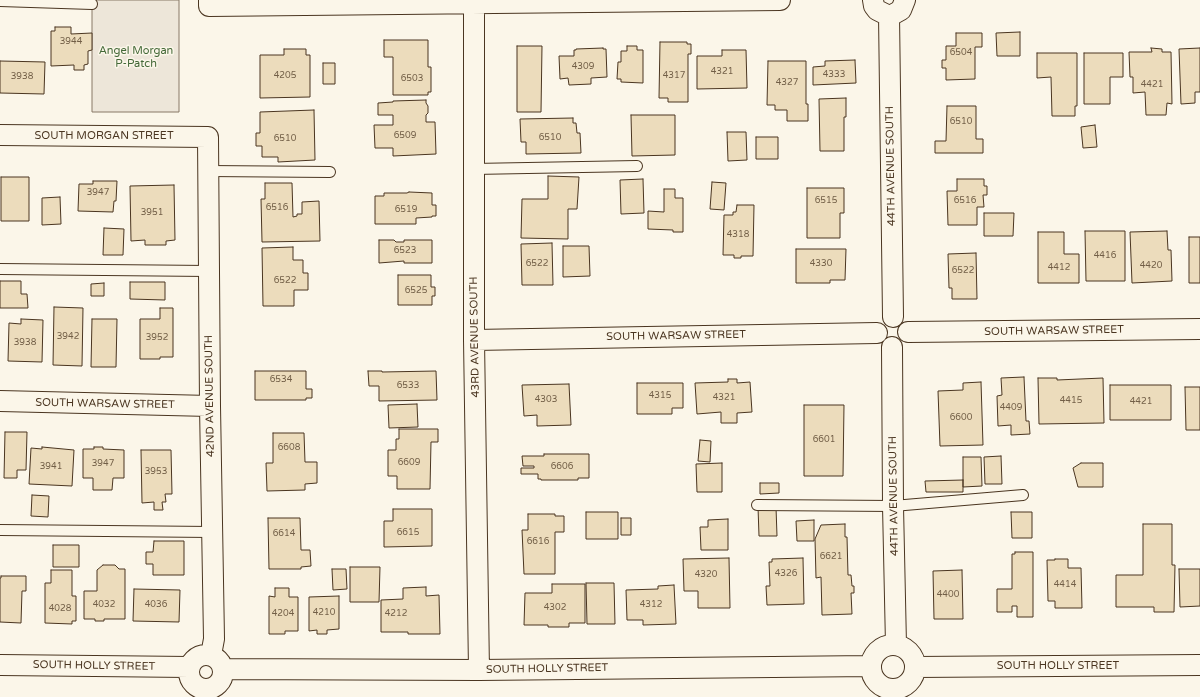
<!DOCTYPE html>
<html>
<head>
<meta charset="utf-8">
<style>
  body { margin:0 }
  canvas { display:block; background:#fbf6e9 }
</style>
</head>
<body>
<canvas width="1200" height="697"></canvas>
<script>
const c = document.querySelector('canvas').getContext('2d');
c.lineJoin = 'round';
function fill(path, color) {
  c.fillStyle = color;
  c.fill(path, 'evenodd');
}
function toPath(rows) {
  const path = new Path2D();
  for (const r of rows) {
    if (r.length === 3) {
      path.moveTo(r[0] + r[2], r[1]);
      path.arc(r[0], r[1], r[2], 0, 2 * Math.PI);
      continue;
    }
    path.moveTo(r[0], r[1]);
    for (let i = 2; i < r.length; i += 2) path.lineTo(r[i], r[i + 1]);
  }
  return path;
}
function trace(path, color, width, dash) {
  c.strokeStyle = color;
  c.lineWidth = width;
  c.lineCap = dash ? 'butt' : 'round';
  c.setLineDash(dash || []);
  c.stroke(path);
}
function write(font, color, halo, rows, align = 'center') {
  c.font = font + ' "Varela Round",sans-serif';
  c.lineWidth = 3;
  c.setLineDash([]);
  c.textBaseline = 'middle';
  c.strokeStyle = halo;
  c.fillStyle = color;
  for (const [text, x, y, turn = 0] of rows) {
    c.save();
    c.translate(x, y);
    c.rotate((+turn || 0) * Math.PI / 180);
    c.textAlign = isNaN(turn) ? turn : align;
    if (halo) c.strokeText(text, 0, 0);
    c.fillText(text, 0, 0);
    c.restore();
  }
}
const green = toPath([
  [92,0,179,0,179,112,92,112,92,0]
]);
fill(green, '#ede6d9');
trace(green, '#887966', 1);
const building = toPath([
  [55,27,71,27,71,34,92,33,92,50,88,51,88,64,84,65,84,70,74,70,74,65,51,66,51,31,55,31,55,27],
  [1020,32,1020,56,997,56,996,33,1020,32],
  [956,33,982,33,982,47,975,47,975,79,946,80,946,68,942,68,942,60,946,60,946,46,956,46,956,33],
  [384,40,428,40,428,67,431,67,431,92,428,92,428,95,393,95,393,57,384,57,384,40],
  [660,42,687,42,687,44,691,44,691,54,688,54,688,102,668,102,668,98,659,98,660,42],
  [517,46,542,46,541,112,517,112,517,46],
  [627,46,637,46,637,50,643,50,643,83,621,82,621,79,617,79,618,62,621,62,621,51,627,51,627,46],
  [603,48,603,49,606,49,607,77,591,78,591,84,569,85,568,78,560,79,559,56,574,56,574,50,576,50,576,49,603,48],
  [1151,48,1162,49,1162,52,1171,52,1172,104,1167,103,1166,115,1146,115,1145,92,1133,93,1133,77,1130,77,1129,52,1152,52,1151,48],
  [1200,48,1200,92,1195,92,1195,103,1181,104,1179,49,1200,48],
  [284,49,306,49,306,55,310,55,310,97,260,98,260,55,284,55,284,49],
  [722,50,746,50,747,88,697,89,697,56,722,56,722,50],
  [1037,53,1077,53,1077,106,1075,106,1075,116,1052,116,1051,77,1037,78,1037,53],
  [1084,53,1123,53,1123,77,1110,77,1110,104,1084,104,1084,53],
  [855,60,856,83,813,85,813,67,825,66,825,61,855,60],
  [0,61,45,62,44,94,0,93,0,61],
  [768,61,806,61,806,104,808,104,808,121,787,121,787,110,775,110,775,105,767,105,768,61],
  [323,63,335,63,335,84,323,84,323,63],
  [846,98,846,117,844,117,844,151,820,151,819,99,846,98],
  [426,100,426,103,428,106,428,113,426,115,426,122,435,122,436,154,393,156,393,148,375,148,374,125,393,125,393,115,378,115,378,103,393,102,393,101,426,100],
  [947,106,976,106,976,139,983,139,983,153,935,153,935,141,946,141,947,106],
  [314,110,315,160,278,162,278,157,262,157,262,146,256,146,256,133,260,133,260,112,314,110],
  [631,115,675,115,675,155,632,156,631,115],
  [573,118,573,123,576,123,577,133,580,133,581,153,526,154,526,142,521,142,520,119,573,118],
  [1095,125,1097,147,1083,148,1081,127,1095,125],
  [727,132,746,132,747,160,728,161,727,132],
  [756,137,778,137,778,159,756,159,756,137],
  [548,176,579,177,577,209,568,209,568,239,521,238,522,199,548,199,548,176],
  [1,177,29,177,29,221,1,221,1,177],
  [643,179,644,213,621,214,620,180,643,179],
  [957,179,984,179,984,186,987,186,987,195,983,195,984,207,977,207,977,225,948,225,947,191,957,191,957,179],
  [93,181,117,181,116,201,114,201,113,212,78,211,79,184,93,184,93,181],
  [712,182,726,183,724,210,710,209,712,182],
  [265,183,292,183,293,217,297,216,297,214,302,214,302,202,319,201,320,241,262,242,261,199,265,199,265,183],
  [174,185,175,240,166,241,166,245,145,245,145,240,131,241,130,186,174,185],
  [807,188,844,188,844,213,840,213,840,238,807,238,807,188],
  [664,189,675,189,675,198,683,198,683,232,673,232,673,230,648,229,648,211,664,212,664,189],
  [409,192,432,193,432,205,436,205,436,216,432,216,432,217,416,218,416,224,375,224,375,196,384,196,384,193,407,193,409,192],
  [60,197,61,224,42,225,42,198,60,197],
  [737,205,754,205,753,256,741,256,741,258,734,258,734,255,723,255,724,215,733,215,733,212,736,212,737,205],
  [984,213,1014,213,1013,236,984,236,984,213],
  [104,228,124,229,123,255,103,255,104,228],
  [1085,231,1125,231,1125,281,1086,281,1085,231],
  [1167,231,1168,250,1171,250,1172,281,1132,283,1130,232,1167,231],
  [1038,232,1064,232,1064,254,1079,254,1079,283,1038,283,1038,232],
  [1189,237,1200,237,1200,283,1189,283,1189,237],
  [379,240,394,240,396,242,404,242,404,240,432,240,432,263,404,263,404,261,379,263,379,240],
  [552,243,553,285,522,285,521,244,552,243],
  [563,246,589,246,590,276,563,277,563,246],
  [293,247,293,260,303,260,303,273,308,273,308,290,294,290,294,306,263,306,262,248,293,247],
  [796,249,846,249,845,280,830,280,830,283,796,283,796,249],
  [976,253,977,299,952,299,952,288,949,288,948,254,976,253],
  [398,275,431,275,431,287,435,287,435,296,432,296,432,305,398,305,398,275],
  [0,281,21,281,21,294,27,294,28,308,0,308,0,281],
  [130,282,165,282,165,300,130,299,130,282],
  [104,283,104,296,91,296,91,284,104,283],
  [54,307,83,308,82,366,53,365,54,307],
  [160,308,173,308,173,357,160,357,160,359,140,359,140,319,160,319,160,308],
  [21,319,43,320,42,362,8,361,9,323,21,324,21,319],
  [92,319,117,319,116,367,91,367,92,319],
  [255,371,306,371,306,389,312,389,312,398,306,398,306,400,255,400,255,371],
  [368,371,382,371,382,372,436,371,437,400,379,401,379,386,369,386,368,371],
  [1024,377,1026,421,1029,421,1030,434,1011,435,1011,425,998,426,997,396,1002,395,1001,378,1024,377],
  [1038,378,1057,378,1057,380,1103,378,1104,423,1039,424,1038,378],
  [728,379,737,379,737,383,750,382,752,412,737,413,737,423,721,423,721,412,697,414,695,383,728,382,728,379],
  [981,382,983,445,940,446,938,391,963,390,963,383,981,382],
  [637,383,683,383,683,408,672,408,672,414,637,414,637,383],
  [569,384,571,425,537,426,537,415,524,416,522,385,569,384],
  [1110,385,1171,385,1171,420,1110,420,1110,385],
  [1185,387,1200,387,1200,430,1186,430,1185,387],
  [417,404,418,427,389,428,388,405,417,404],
  [804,405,844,405,843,476,804,476,804,405],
  [399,429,438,429,438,442,431,442,430,489,397,489,397,476,388,476,388,450,396,450,396,439,399,439,399,429],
  [5,432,27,432,26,470,17,470,17,478,4,478,5,432],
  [273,433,304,433,305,462,317,462,317,483,305,484,305,490,267,491,266,463,273,463,273,433],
  [700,440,711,441,710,462,698,461,700,440],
  [42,447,74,450,72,486,29,484,31,448,42,449,42,447],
  [94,447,103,447,103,449,124,450,124,478,113,478,112,490,93,490,93,478,83,478,83,449,94,449,94,447],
  [141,450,171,450,172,494,165,494,166,502,162,502,163,510,154,510,154,502,142,503,141,450],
  [544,454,589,454,589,478,578,478,578,480,541,480,541,479,538,479,538,474,521,474,521,468,534,468,534,466,523,466,522,456,544,456,544,454],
  [1001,456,1002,484,985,484,984,457,1001,456],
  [963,457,981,457,982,486,963,487,963,457],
  [722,463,722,492,697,492,696,464,722,463],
  [1081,463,1103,463,1103,487,1078,487,1073,468,1081,463],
  [963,480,963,492,926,492,925,481,963,480],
  [760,483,779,483,779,493,760,494,760,483],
  [32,495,49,496,48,517,31,516,32,495],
  [758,507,776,507,777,536,759,536,758,507],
  [393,509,432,509,432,546,384,547,384,521,393,521,393,509],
  [586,512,618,512,618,539,586,539,586,512],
  [1011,512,1032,512,1032,538,1012,538,1011,512],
  [528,514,555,514,555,516,564,516,564,532,555,532,555,574,524,574,522,530,528,530,528,514],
  [268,518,300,518,301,550,310,550,311,566,301,567,301,569,269,569,268,518],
  [621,518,631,518,631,535,621,535,621,518],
  [728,519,728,550,701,550,700,527,708,527,708,520,728,519],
  [814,520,814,541,797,541,796,521,814,520],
  [845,524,845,537,847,537,848,575,851,575,852,586,854,586,854,593,851,593,852,614,822,615,821,577,816,578,815,539,821,525,845,524],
  [1143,524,1172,524,1172,565,1175,565,1174,612,1154,612,1154,607,1116,607,1116,575,1143,575,1143,524],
  [154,541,184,541,184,575,153,575,153,564,146,564,146,552,153,552,154,541],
  [53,545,79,545,79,567,53,567,53,545],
  [1015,552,1033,552,1033,617,1017,617,1017,606,1012,606,1012,612,997,612,997,589,1012,589,1012,554,1015,554,1015,552],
  [729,558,730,608,698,608,698,591,684,591,683,559,729,558],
  [803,558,804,604,767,605,766,586,770,586,769,562,772,562,772,559,803,558],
  [1055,559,1068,559,1068,568,1081,568,1082,608,1055,608,1055,601,1048,601,1047,560,1055,560,1055,559],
  [103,565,115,565,119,569,125,569,125,619,104,619,104,621,95,621,95,619,84,619,84,591,97,591,97,570,103,565],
  [350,567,380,567,379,602,350,602,350,567],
  [332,569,346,569,347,589,333,590,332,569],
  [1179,569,1200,569,1200,606,1180,607,1179,569],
  [51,570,72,570,72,596,76,596,76,621,72,621,72,624,45,623,45,583,51,583,51,570],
  [962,570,963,619,934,619,933,571,962,570],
  [1,576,26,576,26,591,22,591,21,623,0,622,0,578,1,578,1,576],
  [586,583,614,583,615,624,587,624,586,583],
  [552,584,585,584,585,623,569,623,569,627,548,627,548,625,524,625,525,593,552,593,552,584],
  [674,585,676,624,643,625,643,620,627,620,626,590,658,589,658,586,674,585],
  [426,587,426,596,439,595,440,634,408,634,408,632,381,632,381,600,403,599,403,588,426,587],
  [275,588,289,588,289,597,298,597,298,631,285,631,285,634,269,634,269,596,275,597,275,588],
  [134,589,180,590,179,622,133,621,134,589],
  [339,596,339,629,327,630,327,634,317,634,317,630,309,631,309,597,339,596]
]);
fill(building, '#ecdcbc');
trace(building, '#4a3520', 1);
const service = toPath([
  [0,1,92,4],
  [473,169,637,166],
  [208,171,330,172],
  [0,269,209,271],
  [757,505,893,506,1023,495],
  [0,530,212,532]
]);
const minor = toPath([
  [209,0,209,6,780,0],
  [873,0,874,6,877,10,887,15,892,15,901,10,905,0],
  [474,3,474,340,479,670],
  [889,15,893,317],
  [0,135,208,137,210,406,214,639,211,655],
  [908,332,1200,329],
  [474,340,877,333],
  [892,347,893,506,896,645],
  [0,401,210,406],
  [893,667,22],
  [206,672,17],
  [0,665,189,667],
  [915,667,1200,665],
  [223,669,479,670,871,666]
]);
trace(service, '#4a3520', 12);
trace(minor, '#4a3520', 22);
trace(service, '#fbf6e9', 10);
trace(minor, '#fbf6e9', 20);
write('9px', '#725f47', null, [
  ["3944",71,42],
  ["6504",961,53],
  ["4309",583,67],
  ["4321",722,72],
  ["4333",834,75],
  ["4205",285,76],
  ["4317",674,76],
  ["3938",22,77],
  ["6503",412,79],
  ["4327",787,83],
  ["4421",1152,85],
  ["6510",961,122],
  ["6509",405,136],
  ["6510",550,138],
  ["6510",285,139],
  ["3947",98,193],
  ["6515",826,201],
  ["6516",965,201],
  ["6516",277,208],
  ["6519",406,210],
  ["3951",152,213],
  ["4318",738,235],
  ["6523",405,251],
  ["4416",1105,256],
  ["6522",537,264],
  ["4330",821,264],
  ["4420",1151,266],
  ["4412",1059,268],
  ["6522",963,271],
  ["6522",285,281],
  ["6525",416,291],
  ["3942",68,337],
  ["3952",157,338],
  ["3938",25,343],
  ["6534",281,380],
  ["6533",408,386],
  ["4315",660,396],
  ["4321",724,398],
  ["4303",546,400],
  ["4415",1071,401],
  ["4421",1141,402],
  ["4409",1011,408],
  ["6600",961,418],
  ["6601",824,440],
  ["6608",289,448],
  ["6609",409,463],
  ["3947",103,464],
  ["3941",51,467],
  ["6606",562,467],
  ["3953",156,472],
  ["6615",408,533],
  ["6614",284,534],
  ["6616",538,542],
  ["6621",831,557],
  ["4326",786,574],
  ["4320",706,575],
  ["4414",1065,585],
  ["4400",948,595],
  ["4032",104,605],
  ["4036",156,605],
  ["4312",651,605],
  ["4302",555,608],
  ["4028",60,609],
  ["4210",324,613],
  ["4204",283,614],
  ["4212",396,614]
]);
write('11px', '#436837', '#fbf6e9', [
  ["Angel Morgan",136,51],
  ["P-Patch",136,64]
]);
write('11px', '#4a3520', '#fbf6e9', [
  ["SOUTH MORGAN STREET",104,136],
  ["44TH AVENUE SOUTH",891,166,-91],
  ["SOUTH WARSAW STREET",1054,331,-1],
  ["SOUTH WARSAW STREET",676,336,-1],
  ["43RD AVENUE SOUTH",475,337,-91],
  ["42ND AVENUE SOUTH",210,396,-91],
  ["SOUTH WARSAW STREET",105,404,1],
  ["44TH AVENUE SOUTH",894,496,-91],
  ["SOUTH HOLLY STREET",94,666,1],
  ["SOUTH HOLLY STREET",1058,666],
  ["SOUTH HOLLY STREET",547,669,-1]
]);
</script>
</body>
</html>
